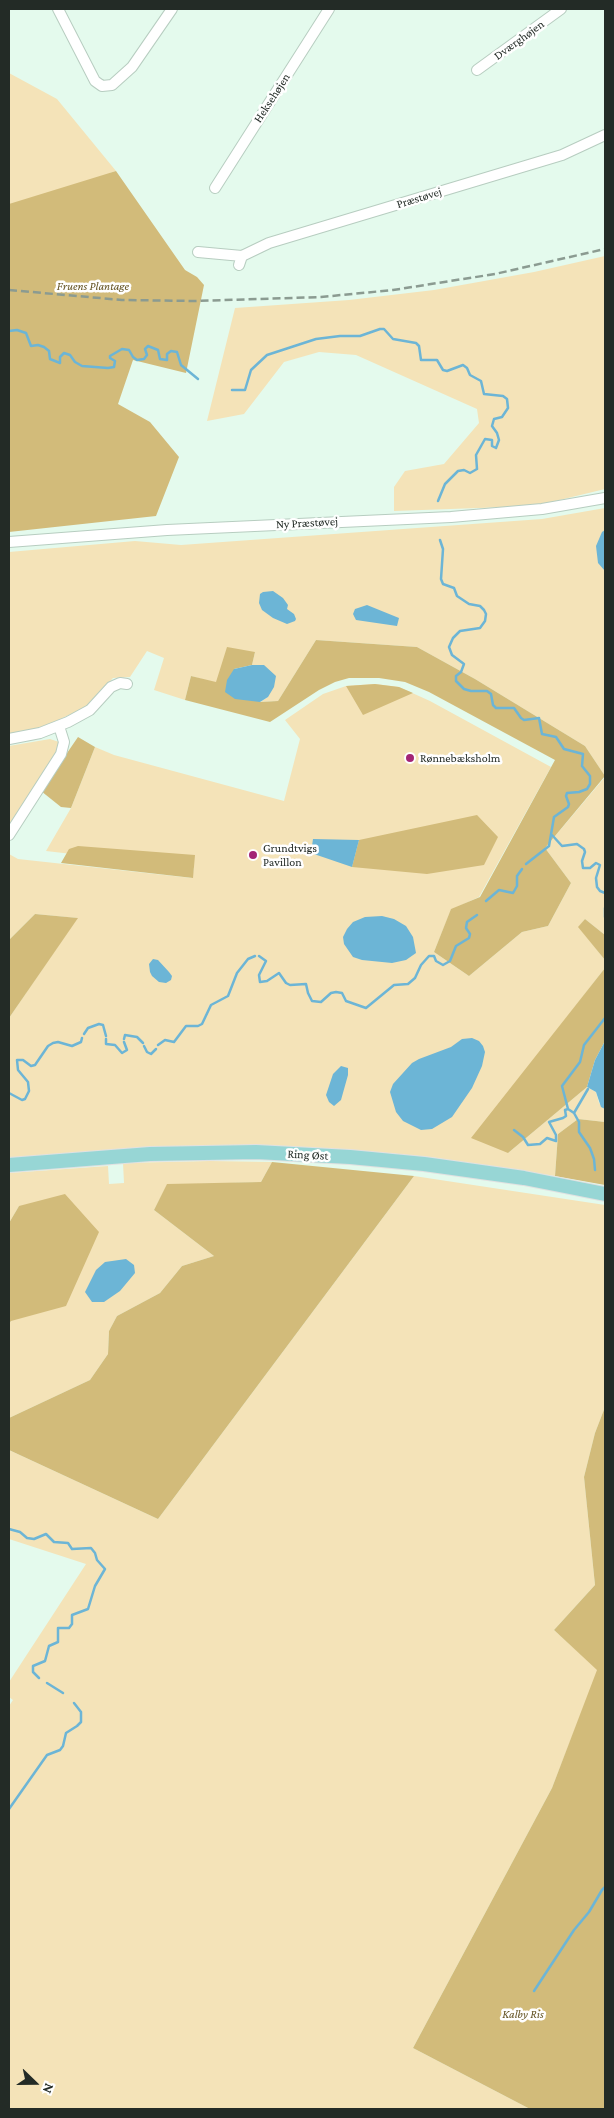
<!DOCTYPE html>
<html>
<head>
<meta charset="utf-8">
<style>
  body { margin:0 }
  #map { position:relative; width:614px; height:2118px; overflow:hidden; background:#e4faed; font-family:"Crimson Pro",serif }
  canvas { display:block }
  .frame { position:absolute; inset:0; border:10px solid #232b26; pointer-events:none }
  .north { position:absolute; left:10px; top:2058px; width:50px; height:50px; -webkit-text-stroke:4px #fff; paint-order:stroke; rotate:112deg; font-size:14px; font-weight:700; line-height:20px; text-align:center; color:#232b26 }
  .north::after { content:''; display:block; margin:auto; width:18px; height:22px; background:#232b26; clip-path:polygon(50% 0,100% 100%,50% 72%,0 100%) }
</style>
</head>
<body>
<div id="map">
<canvas width="614" height="2118"></canvas>
<div class="frame"></div>
<div class="north">N</div>
</div>
<script>
const c = document.querySelector('canvas').getContext('2d');
c.lineJoin = 'round';
function fill(path, color) {
  c.fillStyle = color;
  c.fill(path, 'evenodd');
}
function toPath(rows) {
  const path = new Path2D();
  for (const r of rows) {
    path.moveTo(r[0], r[1]);
    for (let i = 2; i < r.length; i += 2) path.lineTo(r[i], r[i + 1]);
  }
  return path;
}
function trace(path, color, width, dash) {
  c.strokeStyle = color;
  c.lineWidth = width;
  c.lineCap = dash ? 'butt' : 'round';
  c.setLineDash(dash || []);
  c.stroke(path);
}
function write(font, color, halo, rows, align = 'center') {
  c.font = font + ' "Crimson Pro",serif';
  c.lineWidth = 5;
  c.setLineDash([]);
  c.textBaseline = 'middle';
  c.strokeStyle = halo;
  c.fillStyle = color;
  for (const [text, x, y, turn = 0] of rows) {
    c.save();
    c.translate(x, y);
    c.rotate((+turn || 0) * Math.PI / 180);
    c.textAlign = isNaN(turn) ? turn : align;
    if (halo) c.strokeText(text, 0, 0);
    c.fillText(text, 0, 0);
    c.restore();
  }
}
fill(toPath([
  [9,73,57,99,116,171,110,173,198,287,9,269],
  [605,256,605,489,535,506,394,511,394,487,405,471,444,464,479,423,477,409,356,355,319,352,284,362,244,414,207,421,235,308,349,300,434,290,534,272],
  [605,508,605,776,585,746,475,679,417,647,316,640,278,701,260,702,268,697,264,665,252,665,255,652,216,683,191,676,185,700,154,690,164,658,147,651,130,677,113,678,86,707,39,729,9,734,9,552,135,541,181,545,542,519],
  [375,684,399,687,430,701,551,767,479,897,451,910,434,952,469,976,522,932,548,926,571,883,545,848,605,777,605,935,585,919,579,927,605,960,605,968,547,1043,508,1153,587,1087,596,1092,599,1103,605,1109,605,1122,578,1119,558,1134,555,1176,430,1157,353,1150,262,1145,9,1159,9,1018,77,918,35,914,9,940,9,854,18,859,192,878,194,868,46,851,71,808,95,747,114,755,284,801,300,739,285,720,323,694,346,686],
  [50,739,59,742,59,753,9,830,9,746],
  [210,1161,272,1162,261,1182,167,1185,154,1210,214,1256,182,1266,160,1293,117,1316,109,1331,108,1354,90,1380,9,1418,9,1324,11,1321,19,1206,9,1223,9,1173,108,1166,109,1184,124,1183,123,1163],
  [414,1176,605,1205,605,1407,595,1433,584,1477,595,1585,554,1630,598,1670,552,1788,413,2048,530,2109,9,2109,9,1706,13,1700,9,1697,9,1682,86,1564,9,1539,9,1450,158,1519]
]), '#f4e3b8');
fill(toPath([
  [116,171,185,270,197,277,204,285,186,373,133,360,118,404,150,422,179,457,156,516,9,532,9,204],
  [316,640,417,647,475,679,585,746,605,776,545,848,571,883,548,926,522,932,469,976,434,952,451,909,480,897,555,760,429,692,405,682,379,678,349,678,335,682,319,690,270,722,185,700,191,676,216,682,227,647,255,652,252,665,234,669,260,702,278,701],
  [375,684,399,687,413,693,363,715,346,686],
  [78,737,95,747,71,808,61,807,41,791],
  [477,815,498,837,484,865,427,874,352,867,359,840],
  [78,846,195,855,193,878,61,863,69,849],
  [35,914,78,918,9,1018,9,940],
  [585,919,605,935,605,960,578,927],
  [605,968,605,1041,595,1060,587,1087,508,1153,471,1138],
  [578,1119,605,1122,605,1185,555,1176,558,1134],
  [272,1162,414,1176,158,1519,9,1450,9,1418,90,1380,108,1354,109,1331,117,1316,160,1293,182,1266,214,1256,154,1210,167,1184,261,1182],
  [65,1194,99,1232,66,1306,11,1321,9,1324,9,1223,19,1206],
  [605,1407,605,2109,530,2109,413,2048,552,1788,597,1670,554,1630,595,1585,584,1477,595,1433]
]), '#d2bb7a');
fill(toPath([
  [605,530,605,571,598,563,596,546,602,532],
  [273,591,283,598,288,605,287,609,294,614,296,619,295,621,287,624,273,618,262,610,259,603,260,594,263,592],
  [367,605,399,618,397,626,356,620,353,614,355,609],
  [252,665,264,665,276,676,274,687,268,697,260,702,235,699,225,692,227,680,234,669],
  [313,839,359,840,352,867,311,853],
  [382,916,394,919,406,926,413,937,416,953,406,960,392,963,362,960,353,957,344,944,343,937,347,929,353,922,365,917],
  [153,959,158,960,169,972,172,976,171,980,166,983,159,982,152,976,150,972,149,964],
  [472,1038,479,1041,483,1046,485,1052,482,1066,472,1088,452,1117,432,1129,421,1130,403,1121,396,1112,390,1092,393,1084,412,1063,419,1059,451,1047,462,1039],
  [605,1041,605,1109,601,1107,596,1092,587,1087,595,1060],
  [341,1066,348,1068,348,1075,341,1100,334,1106,329,1102,326,1095,333,1074],
  [126,1259,134,1265,135,1273,120,1291,104,1302,92,1302,85,1292,96,1270,105,1262]
]), '#6cb5d6');
trace(toPath([
  [9,331,17,330,26,333,31,346,38,345,44,347,49,351,50,359,60,363,60,357,64,353,70,355,75,362,82,366,108,368,114,367,115,361,110,358,110,356,122,349,129,350,133,357,137,360,144,359,147,355,145,349,148,346,158,350,160,359,167,360,167,354,171,351,177,352,181,365,198,379],
  [232,390,245,390,251,370,267,355,316,339,340,336,360,336,380,329,384,329,393,339,416,343,419,346,421,360,437,360,443,370,447,371,463,365,467,368,470,375,481,381,484,394,503,396,507,399,508,408,502,417,494,419,492,426,497,433,499,440,496,448,492,446,492,440,485,439,476,455,477,469,470,473,464,470,458,471,445,484,438,501],
  [440,540,443,549,441,579,443,584,454,588,457,596,469,604,480,606,484,610,486,614,485,621,480,628,460,631,453,638,449,647,452,655,464,664,461,672,456,676,456,681,464,689,471,691,487,691,491,694,493,705,496,708,514,708,521,718,524,720,539,718,542,734,556,737,564,749,583,754,582,766,590,776,590,784,587,789,579,792,567,793,566,796,569,804,568,807,554,817,549,846,526,864],
  [552,835,562,846,577,844,584,849,585,852,582,861,583,868,590,868,596,863,600,865,596,878,597,887,600,891,605,893],
  [486,901,499,890,513,893,517,886,517,876,522,869],
  [605,908,605,917],
  [259,956,266,961,259,975,260,982,267,981,279,973,286,983,290,985,306,984,308,993,312,1001,321,1002,331,993,336,992,342,993,346,1001,366,1008,394,985,408,984,415,978,421,965,429,956,434,956,436,961,443,965,450,961,456,946,469,938,470,934,466,928,467,922,477,915],
  [84,1034,88,1028,99,1024,103,1025,106,1036],
  [106,1039,106,1044,115,1045,122,1053,127,1050,124,1042],
  [124,1039,125,1035,137,1037,143,1043],
  [158,1045,165,1040,174,1042,186,1026,198,1026,202,1024,211,1005,228,996,237,973,248,959,255,956],
  [144,1046,147,1052,151,1054,156,1049],
  [9,1093,22,1100,25,1099,29,1091,28,1082,18,1070,17,1060,23,1060,31,1066,35,1065,48,1046,53,1043,58,1042,72,1046,81,1042,82,1038],
  [574,1113,588,1089],
  [514,1130,523,1137,528,1145,540,1144,547,1138,556,1141,556,1135,549,1122,563,1118,566,1116,565,1110,568,1109],
  [595,1170,594,1159,590,1148,579,1132,579,1122,574,1113,568,1109,562,1086,580,1062,584,1045,605,1018],
  [9,1529,20,1532,27,1538,34,1539,46,1534,54,1542,68,1543,72,1549,91,1548,95,1553,97,1560,105,1569,95,1586,88,1609,72,1615,72,1624,69,1628,58,1628,58,1642,49,1646,45,1661,33,1666,33,1672,39,1678],
  [47,1683,63,1693],
  [9,1809,47,1755,60,1750,63,1746,66,1733,77,1726,81,1722,81,1712,74,1703],
  [534,1991,574,1930,589,1912,602,1890,605,1887]
]), '#6cb5d6', 2.5);
const minor = toPath([
  [58,9,95,81,102,86,112,85,132,67,172,9],
  [477,70,561,9],
  [215,188,329,9],
  [198,252,242,256],
  [239,265,242,256,269,243,562,155,605,135],
  [9,542,167,530,451,517,542,509,605,498],
  [9,739,40,733,68,722,90,710,111,687,120,683,127,684],
  [9,835,61,754,64,742,59,726]
]);
const major = toPath([
  [9,1165,150,1154,256,1152,350,1157,424,1164,524,1178,605,1194]
]);
trace(minor, '#b7cdc0', 12);
trace(major, '#e0e1e1', 16);
trace(minor, '#fff', 10);
trace(major, '#97d6d5', 14);
trace(toPath([
  [9,290,122,300,195,301,321,297,393,290,495,274,605,249]
]), '#8b9b91', 2.5, [8, 4]);
for (const [x, y, r, color] of [
  [410,758,5,"#a32476"],
  [253,855,5,"#a32476"]
]) {
  const dot = new Path2D();
  dot.arc(x, y, r, 0, 2 * Math.PI);
  c.fillStyle = color;
  c.fill(dot);
  trace(dot, '#fff', 2);
}
write('12px', '#232b26', '#fff', [
  ["Dværghøjen",519,40,-36],
  ["Heksehøjen",272,98,-57],
  ["Præstøvej",419,198,-17],
  ["Ny Præstøvej",307,523,-3],
  ["Ring Øst",308,1155,3]
]);
write('italic 12px', '#625120', '#fff', [
  ["Fruens Plantage",93,286],
  ["Kalby Ris",523,2014]
]);
write('12px', '#232b26', '#fff', [
  ["Rønnebæksholm",420,758],
  ["Grundtvigs",263,848],
  ["Pavillon",263,862]
], 'left');
</script>
</body>
</html>
